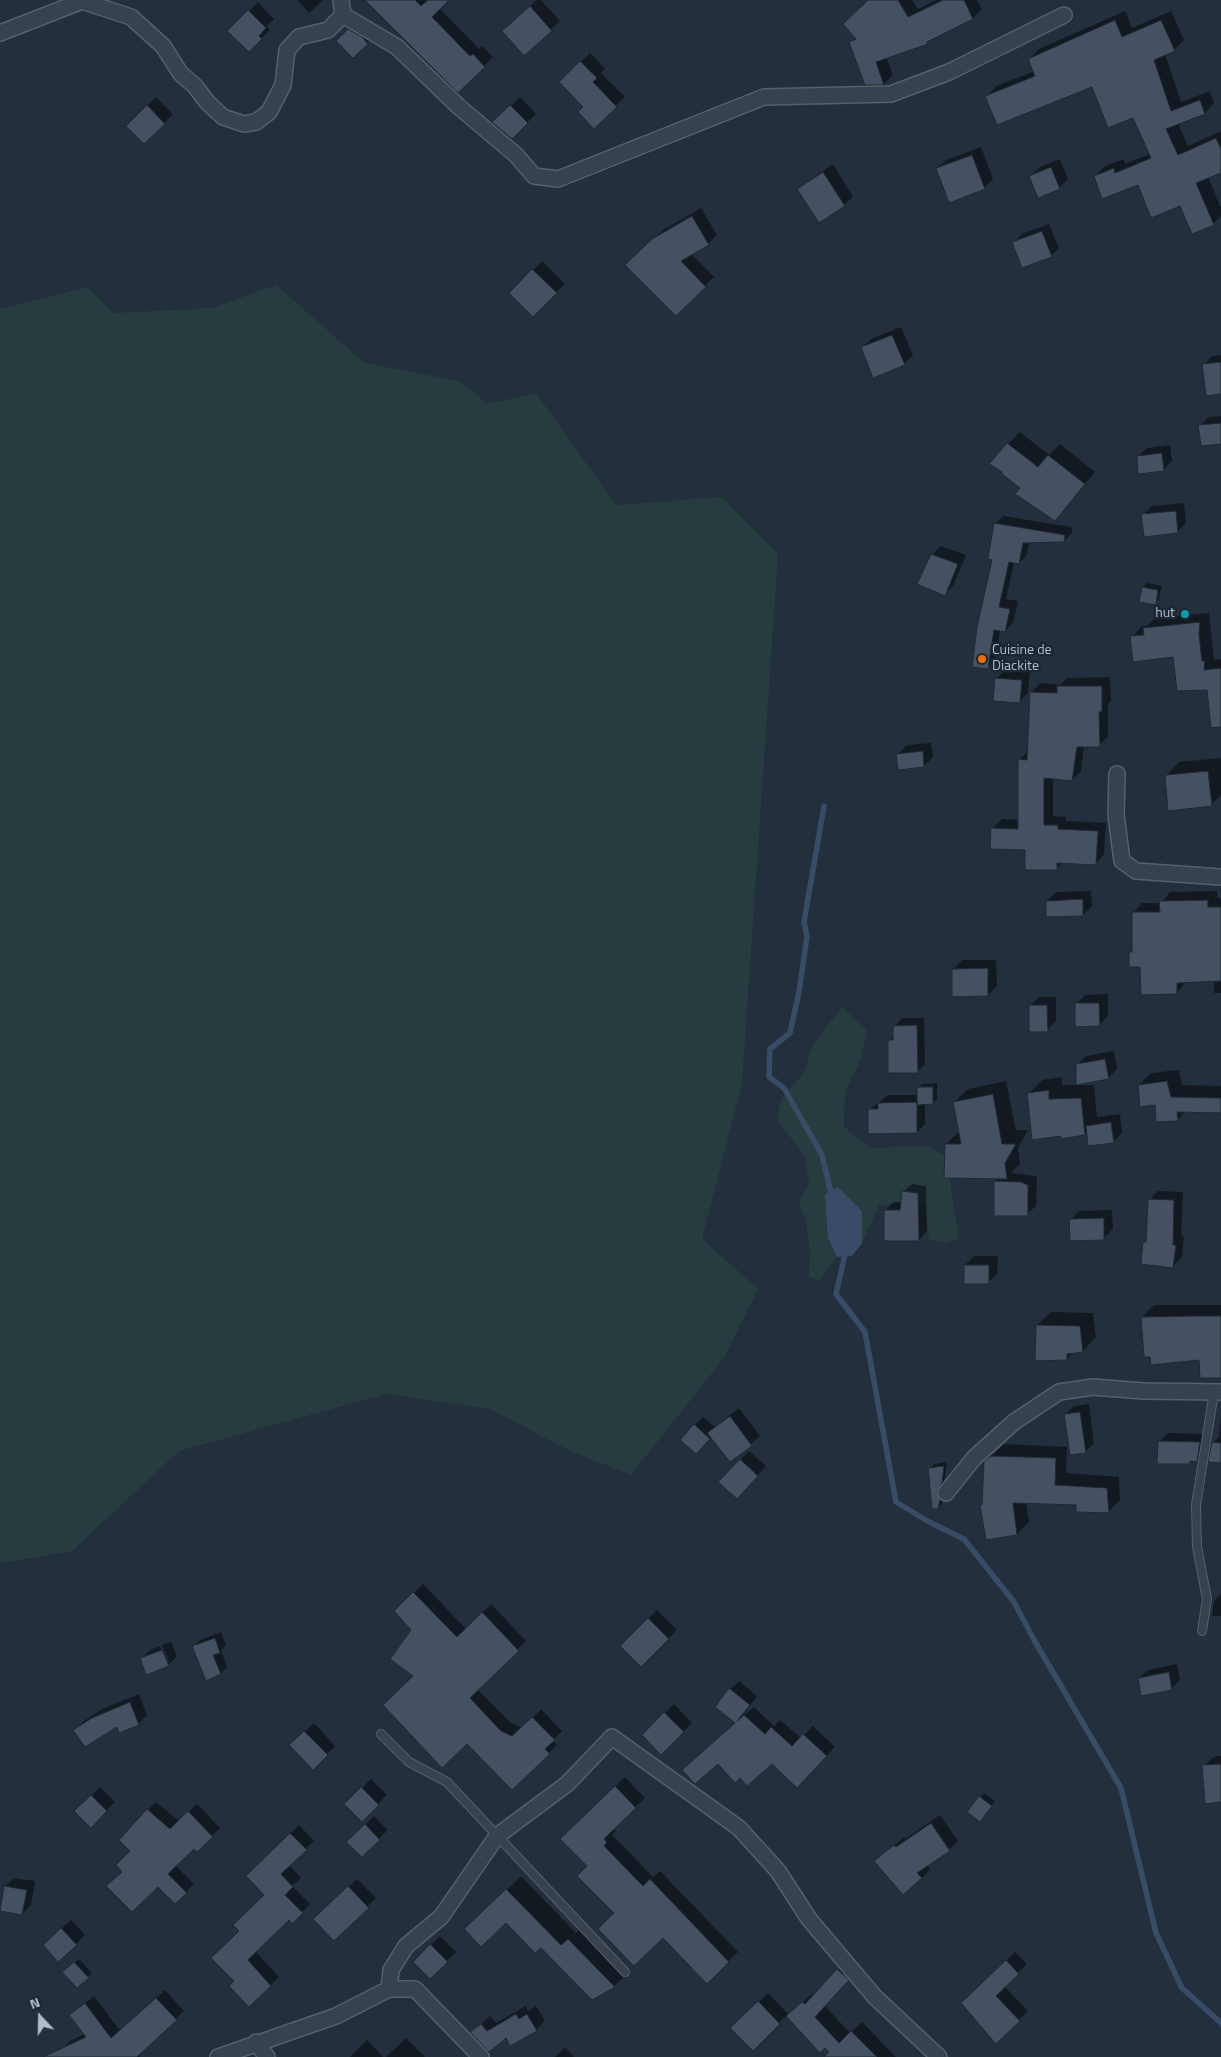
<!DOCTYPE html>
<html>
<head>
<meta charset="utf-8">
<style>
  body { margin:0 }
  #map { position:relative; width:1221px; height:2057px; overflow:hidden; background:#242f3e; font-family:"Titillium Web",sans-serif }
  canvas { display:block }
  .north { position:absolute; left:15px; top:1992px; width:50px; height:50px; -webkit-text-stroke:4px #1d2633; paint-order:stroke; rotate:339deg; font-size:14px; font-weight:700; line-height:20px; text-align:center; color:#b4bcc9 }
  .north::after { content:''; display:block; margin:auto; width:18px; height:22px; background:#b4bcc9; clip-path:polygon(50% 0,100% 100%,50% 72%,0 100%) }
</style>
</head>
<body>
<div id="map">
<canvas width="1221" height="2057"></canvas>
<div class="north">N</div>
</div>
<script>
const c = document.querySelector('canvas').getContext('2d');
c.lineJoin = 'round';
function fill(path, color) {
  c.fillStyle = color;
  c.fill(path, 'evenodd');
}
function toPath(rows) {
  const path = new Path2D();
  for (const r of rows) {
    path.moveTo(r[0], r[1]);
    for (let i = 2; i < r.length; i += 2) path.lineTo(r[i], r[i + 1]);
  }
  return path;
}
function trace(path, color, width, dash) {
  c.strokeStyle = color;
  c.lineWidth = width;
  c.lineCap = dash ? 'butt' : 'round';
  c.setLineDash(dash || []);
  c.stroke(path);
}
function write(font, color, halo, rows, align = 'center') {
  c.font = font + ' "Titillium Web",sans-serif';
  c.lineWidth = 5;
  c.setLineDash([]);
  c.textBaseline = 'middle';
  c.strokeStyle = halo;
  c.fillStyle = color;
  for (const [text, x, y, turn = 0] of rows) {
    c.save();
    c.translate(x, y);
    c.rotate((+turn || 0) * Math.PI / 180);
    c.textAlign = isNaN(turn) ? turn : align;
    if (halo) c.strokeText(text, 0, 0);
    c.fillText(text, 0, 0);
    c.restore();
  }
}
fill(toPath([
  [276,285,365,363,459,381,488,404,536,393,616,505,722,497,778,554,742,1083,702,1239,758,1289,724,1358,631,1475,568,1450,490,1409,386,1394,179,1451,72,1551,0,1563,0,309,87,287,114,313,212,308],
  [842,1007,867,1031,861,1059,845,1091,844,1127,871,1148,928,1146,946,1156,959,1238,946,1243,929,1239,924,1203,879,1205,862,1243,862,1211,828,1237,837,1257,819,1281,809,1276,810,1251,806,1221,799,1203,809,1183,805,1157,777,1119,781,1099,803,1074,814,1043]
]), '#263c3f');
fill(toPath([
  [838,1187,862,1211,862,1243,852,1256,837,1257,828,1238,825,1194]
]), '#394c67');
fill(toPath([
  [297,0,323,0,309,13],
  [376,0,448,0,439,8,479,49,482,46,493,57,458,91],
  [537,0,541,0,560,21,525,54,513,22],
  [869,0,912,0,918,9,936,0,977,0,982,9,973,18,927,43,886,57,893,75,884,84,865,84,850,42,856,37],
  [258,2,274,19,267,26,270,30,249,50,229,31],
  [1125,11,1132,28,1171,11,1184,40,1174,50,1165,54,1181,102,1210,91,1214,103,1205,113,1178,123,1188,146,1221,131,1221,171,1208,177,1221,208,1221,216,1213,224,1181,204,1139,183,1095,176,1105,166,1124,159,1125,164,1150,154,1134,116,1093,85,987,96,996,86,1035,71,1029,59,1039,49],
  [358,21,376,34,353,57,338,41],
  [590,53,605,69,601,73,625,97,594,127,585,107,560,82],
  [156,97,173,114,144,143,127,126],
  [520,97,536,114,512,137,494,122],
  [981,147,993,179,984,188,937,168,946,160],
  [1060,159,1068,179,1059,188,1031,176,1040,167],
  [833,164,853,197,844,205,799,190,808,181],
  [701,208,717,235,708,244,691,254,714,277,676,314,627,265,663,230],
  [1049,224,1059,248,1051,256,1014,242,1022,234],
  [542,261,565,284,533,315,511,293],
  [901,327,913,355,904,364,862,348,871,339],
  [1221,355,1221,393,1204,365,1212,356],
  [1221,416,1221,443,1200,426,1209,417],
  [1020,432,1049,455,1060,444,1095,472,1055,519,1008,444],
  [1170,445,1172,461,1163,470,1138,456,1147,448],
  [1184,503,1186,523,1177,532,1143,515,1152,506],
  [1003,516,1072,527,1072,533,1064,541,1029,542,1027,555,1019,563,1014,562,1006,599,1018,601,1013,623,1005,631,1000,630,995,660,987,668,995,524],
  [941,546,966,555,953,586,944,594,932,555],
  [1147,583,1162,586,1159,599,1155,603,1143,587],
  [1209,613,1214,660,1221,659,1221,699,1174,656,1132,637,1142,626,1147,626,1155,618],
  [1005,670,1030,672,1028,693,1019,702,996,679],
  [1110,677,1111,701,1108,704,1108,737,1099,745,1084,746,1081,771,1072,780,1053,778,1053,816,1066,817,1066,821,1106,823,1104,855,1095,864,1063,862,1056,869,993,828,1002,819,1020,820,1019,760,1029,750,1032,692,1040,683,1060,685,1067,678],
  [931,743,933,757,924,766,898,754,907,745],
  [1221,758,1221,795,1211,805,1166,776,1179,762],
  [1091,891,1092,906,1083,915,1047,901,1056,892],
  [1217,891,1217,898,1221,898,1221,993,1214,993,1214,980,1186,981,1177,993,1141,966,1130,952,1133,950,1133,913,1142,903,1161,903,1170,892],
  [962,960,996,960,997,986,988,995,953,969],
  [1108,994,1108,1016,1099,1025,1076,1004,1085,995],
  [1039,997,1056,997,1056,1021,1047,1030,1030,1006],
  [902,1018,924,1018,925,1064,917,1072,889,1041,895,1035,895,1026],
  [1114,1051,1117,1069,1108,1078,1077,1065,1086,1056],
  [1179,1070,1182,1085,1221,1086,1221,1112,1186,1111,1177,1120,1157,1104,1139,1085,1151,1073],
  [1062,1077,1062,1085,1094,1085,1097,1117,1120,1114,1122,1133,1113,1142,1087,1130,1084,1134,1029,1093,1042,1080],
  [1006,1081,1016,1130,1028,1130,1018,1148,1020,1164,1011,1173,1037,1176,1036,1206,1027,1214,995,1181,999,1178,946,1144,960,1131,954,1102,968,1089],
  [937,1083,937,1099,933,1103,925,1103,925,1124,917,1132,870,1109,888,1095,918,1095,918,1088,922,1084],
  [912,1184,926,1186,927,1231,919,1240,885,1211,893,1202,902,1202,903,1192],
  [1158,1191,1183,1192,1181,1236,1184,1237,1182,1257,1173,1266,1144,1243,1147,1240,1149,1200],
  [1112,1210,1113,1229,1104,1238,1070,1220,1079,1211],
  [974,1256,998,1256,997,1274,988,1283,965,1265],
  [1154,1305,1221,1305,1221,1377,1201,1359,1142,1317],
  [1051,1312,1093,1313,1096,1337,1083,1351,1074,1352,1067,1359,1037,1325],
  [1089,1404,1094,1443,1085,1452,1065,1415,1074,1406],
  [739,1408,760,1436,730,1461,712,1437,696,1452,695,1425,703,1417,715,1427],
  [1221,1415,1221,1462,1213,1443,1219,1437],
  [1168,1433,1209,1434,1206,1451,1197,1460,1193,1460,1190,1463,1159,1442],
  [1004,1444,1067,1447,1066,1473,1119,1477,1120,1500,1108,1512,1077,1504,1026,1502,1029,1522,1017,1534,987,1538,981,1506,984,1503,985,1462],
  [749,1451,766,1466,746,1489,740,1460],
  [947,1462,945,1478,940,1487,943,1495,942,1504,938,1508,930,1469,934,1464],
  [423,1584,466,1629,491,1604,526,1641,477,1689,510,1722,522,1728,541,1709,562,1731,553,1740,557,1745,512,1788,415,1676,413,1630,395,1611],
  [1221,1594,1221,1616,1212,1616,1214,1601],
  [657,1610,677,1630,641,1666,622,1646],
  [221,1632,226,1645,221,1650,227,1667,221,1673,194,1646,200,1640],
  [171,1642,177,1656,168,1665,141,1659,150,1650,160,1646,166,1662,169,1662,162,1645],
  [1177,1664,1180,1680,1171,1689,1139,1678,1148,1670],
  [739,1681,757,1696,742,1717,754,1707,774,1726,780,1720,801,1738,813,1726,835,1747,797,1786,737,1722,730,1689],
  [139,1694,147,1715,138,1724,120,1731,117,1725,75,1730,84,1721,102,1709],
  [674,1704,692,1723,661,1753,643,1735],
  [314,1723,335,1746,313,1768,291,1745],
  [1221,1756,1221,1801,1204,1766,1213,1757],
  [625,1777,645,1798,613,1828,616,1831,612,1835,653,1877,660,1871,738,1952,707,1982,663,1936,616,1913,589,1866,562,1839],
  [371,1779,387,1795,362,1820,346,1804],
  [100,1787,115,1802,91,1826,76,1811],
  [984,1793,995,1801,984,1816,969,1812],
  [156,1802,179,1821,197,1804,220,1828,197,1851,194,1847,175,1865,194,1884,175,1903,158,1885,124,1871,148,1810],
  [940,1815,958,1841,949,1850,927,1865,930,1869,922,1878,885,1853,904,1837,905,1839],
  [374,1816,388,1830,362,1855,348,1842],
  [299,1825,314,1841,289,1865,301,1878,292,1886,310,1904,292,1922,289,1919,255,1951,279,1977,249,2006,235,1981,240,1931,266,1895,247,1876],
  [521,1876,576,1933,582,1927,628,1973,614,1986,541,1946,506,1921,480,1916],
  [14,1878,35,1881,31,1905,22,1914,5,1887],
  [357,1879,376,1898,334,1939,315,1919],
  [71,1920,85,1935,76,1944,53,1936],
  [440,1936,456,1952,430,1978,414,1962],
  [1015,1952,1027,1964,1004,1986,1028,2011,996,2042,962,2004],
  [79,1959,92,1973,77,1986,68,1968],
  [848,1960,858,1969,825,2006,850,2033,862,2022,896,2057,835,2057,787,2015,753,2049,732,2028,768,1993,789,2015,813,1993,815,1995],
  [165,1990,184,2011,138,2054,140,2057,66,2057,62,2049,70,2041,85,2034,71,2015,94,1996,120,2031],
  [526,2006,528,2011,536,2006,545,2021,536,2030,506,2036,472,2033,490,2016,496,2023],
  [406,2038,425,2057,386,2057],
  [367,2040,383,2057,350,2057],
  [565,2047,574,2057,555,2057]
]), '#0007');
trace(toPath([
  [824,806,804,922,807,936,799,992,790,1033,770,1049,769,1077,784,1088,822,1155,832,1197],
  [846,1250,836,1294,865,1332,896,1502,929,1522,964,1539,1014,1602,1034,1640,1121,1788,1156,1933,1182,1988,1221,2023]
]), '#394c67', 5.5);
const building = toPath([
  [365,0,415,0,421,6,428,0,449,0,432,17,470,56,473,54,485,67,458,93,365,0],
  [868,0,898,0,908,17,943,0,964,0,973,19,927,42,928,44,876,62,884,85,865,85,849,42,856,39,843,24,868,0],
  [530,6,552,31,524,56,502,31,530,6],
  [248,10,266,28,259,36,262,39,249,52,227,31,248,10],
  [1115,20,1122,37,1161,20,1175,51,1154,60,1171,111,1200,100,1205,114,1166,129,1178,155,1216,138,1221,149,1221,173,1196,183,1214,225,1192,234,1180,206,1151,218,1138,185,1102,199,1094,176,1114,168,1115,173,1151,158,1133,118,1108,128,1092,87,997,125,985,96,1035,76,1028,59,1115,20],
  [348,29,362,37,368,44,353,58,336,41,348,29],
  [580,61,597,78,593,82,617,107,594,129,578,112,583,107,559,82,580,61],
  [147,105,165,124,144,144,126,126,147,105],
  [510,105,528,123,512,139,492,122,510,105],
  [972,155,985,189,949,203,936,168,972,155],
  [1051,167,1060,189,1038,198,1029,176,1051,167],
  [823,172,845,206,819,223,797,189,823,172],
  [692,216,709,245,681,261,706,287,676,316,625,265,652,239,692,216],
  [1042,231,1052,257,1022,268,1012,242,1042,231],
  [532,269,557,293,533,317,509,293,532,269],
  [892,335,905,365,873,378,861,347,892,335],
  [1221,362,1221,394,1206,396,1202,364,1221,362],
  [1221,423,1221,444,1201,446,1198,425,1221,423],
  [1007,443,1038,467,1048,455,1085,484,1055,521,1015,494,1020,488,1002,474,1002,472,989,464,1007,443],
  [1162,453,1164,471,1138,474,1137,456,1162,453],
  [1176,511,1178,533,1144,537,1141,514,1176,511],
  [994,523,1065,535,1064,542,1023,543,1019,564,1009,562,999,607,1010,609,1005,632,994,630,988,669,972,667,977,627,992,560,988,559,994,523],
  [931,554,958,564,945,596,917,584,931,554],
  [1142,587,1158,590,1156,605,1139,602,1142,587],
  [1200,622,1199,635,1202,661,1205,661,1204,670,1221,668,1221,727,1211,728,1207,690,1177,691,1173,657,1133,662,1130,636,1144,635,1143,628,1200,622],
  [995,678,1022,680,1020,703,993,701,995,678],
  [1057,686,1102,686,1102,712,1099,712,1100,747,1077,747,1072,781,1044,778,1044,825,1058,825,1058,829,1098,831,1096,865,1057,863,1057,870,1025,870,1025,850,990,849,991,828,1018,829,1018,759,1027,760,1030,692,1057,693,1057,686],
  [923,751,924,767,898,770,896,754,923,751],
  [1208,771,1212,806,1168,811,1165,775,1208,771],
  [1083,899,1083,916,1046,917,1046,901,1083,899],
  [1208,900,1208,907,1221,907,1221,981,1177,983,1177,994,1141,995,1140,967,1129,967,1129,952,1132,952,1132,912,1160,912,1159,901,1208,900],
  [988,968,988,996,952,997,952,969,988,968],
  [1075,1003,1099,1003,1100,1026,1075,1027,1075,1003],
  [1029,1005,1047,1005,1048,1032,1029,1032,1029,1005],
  [917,1025,918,1073,888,1073,888,1040,893,1040,893,1026,917,1025],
  [1105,1059,1109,1079,1076,1085,1076,1064,1105,1059],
  [1167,1081,1171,1097,1221,1098,1221,1113,1177,1112,1178,1121,1156,1122,1155,1105,1140,1107,1138,1085,1167,1081],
  [917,1087,933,1087,933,1104,917,1105,917,1087],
  [1049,1090,1049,1099,1081,1098,1085,1135,1061,1139,1061,1136,1032,1140,1027,1093,1049,1090],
  [993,1094,1002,1144,1016,1144,1005,1163,1007,1179,944,1178,945,1144,961,1144,953,1102,993,1094],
  [917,1102,917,1133,868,1134,868,1109,878,1109,878,1103,917,1102],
  [1111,1122,1114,1143,1088,1146,1086,1126,1111,1122],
  [994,1181,1021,1182,1028,1185,1028,1216,994,1216,994,1181],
  [902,1191,918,1193,919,1241,884,1241,884,1210,900,1210,902,1191],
  [1148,1199,1174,1200,1173,1245,1176,1245,1173,1268,1141,1264,1143,1242,1146,1242,1148,1199],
  [1104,1218,1104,1240,1070,1241,1069,1219,1104,1218],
  [964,1265,989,1265,989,1284,964,1284,964,1265],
  [1192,1316,1221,1316,1221,1378,1200,1378,1199,1360,1151,1365,1150,1357,1144,1357,1141,1317,1192,1316],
  [1036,1325,1080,1326,1083,1352,1067,1354,1067,1360,1035,1361,1036,1325],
  [1080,1412,1086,1453,1070,1455,1064,1414,1080,1412],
  [730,1416,752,1446,730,1462,707,1433,730,1416],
  [694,1424,710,1439,696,1454,680,1440,694,1424],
  [1158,1441,1200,1442,1197,1462,1190,1461,1190,1464,1157,1464,1158,1441],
  [1212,1442,1221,1443,1221,1463,1208,1462,1212,1442],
  [991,1456,1056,1458,1055,1485,1107,1488,1109,1513,1076,1512,1076,1505,1013,1503,1017,1535,986,1540,980,1505,982,1505,984,1461,991,1456],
  [740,1459,758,1476,737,1499,718,1482,740,1459],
  [944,1466,942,1483,937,1492,940,1500,938,1509,932,1509,928,1468,944,1466],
  [413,1592,457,1637,482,1612,519,1651,470,1698,501,1731,512,1736,532,1717,555,1740,545,1749,550,1754,512,1790,467,1744,442,1768,383,1705,413,1676,390,1659,411,1630,394,1611,413,1592],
  [648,1618,669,1639,641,1667,620,1646,648,1618],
  [215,1638,220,1653,213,1655,221,1674,206,1681,192,1646,215,1638],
  [162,1650,169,1666,146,1675,140,1658,162,1650],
  [1169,1672,1172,1690,1141,1696,1138,1678,1169,1672],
  [729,1688,750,1705,737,1721,744,1715,765,1734,771,1727,792,1746,803,1734,827,1756,797,1788,772,1764,747,1786,740,1778,735,1783,718,1764,695,1784,682,1770,735,1723,715,1707,729,1688],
  [130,1702,139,1725,119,1733,117,1727,85,1747,73,1730,92,1718,130,1702],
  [664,1712,684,1732,661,1755,642,1735,664,1712],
  [304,1731,328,1755,313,1770,289,1745,304,1731],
  [1221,1764,1221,1802,1205,1804,1202,1765,1221,1764],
  [615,1786,636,1808,604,1839,607,1842,604,1846,643,1886,650,1879,729,1962,707,1984,663,1938,634,1966,598,1929,614,1913,577,1876,587,1866,560,1839,615,1786],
  [361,1787,379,1805,362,1822,344,1804,361,1787],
  [91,1795,107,1811,91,1828,74,1811,91,1795],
  [979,1796,992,1806,980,1822,967,1812,979,1796],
  [147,1809,170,1829,188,1811,213,1837,197,1852,194,1849,168,1874,187,1893,175,1904,158,1887,132,1912,106,1886,122,1872,116,1865,130,1851,119,1840,147,1809],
  [931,1823,950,1851,917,1873,922,1878,903,1895,874,1861,894,1845,896,1847,931,1823],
  [365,1824,380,1840,362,1857,346,1842,365,1824],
  [290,1833,307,1850,281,1874,293,1887,285,1895,303,1913,292,1924,289,1920,248,1960,271,1986,249,2007,229,1986,234,1981,211,1958,239,1931,233,1925,264,1895,246,1876,290,1833],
  [4,1886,27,1890,22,1915,0,1911,4,1886],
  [348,1886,369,1908,334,1941,313,1919,348,1886],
  [506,1889,561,1945,568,1939,615,1987,592,2000,541,1948,535,1953,506,1923,481,1947,464,1929,506,1889],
  [61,1928,77,1945,58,1962,43,1945,61,1928],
  [430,1944,448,1962,430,1979,413,1962,430,1944],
  [1006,1960,1019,1974,996,1996,1020,2021,996,2044,961,2003,1006,1960],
  [74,1962,89,1978,77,1988,62,1972,74,1962],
  [837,1969,849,1980,815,2017,839,2043,851,2031,877,2057,824,2057,829,2052,825,2048,820,2053,786,2016,802,2002,805,2004,837,1969],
  [156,1998,177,2020,137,2057,43,2057,86,2037,69,2015,85,2003,111,2038,156,1998],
  [758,2001,780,2024,753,2051,730,2028,758,2001],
  [516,2014,519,2019,527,2014,537,2031,510,2046,506,2038,489,2052,470,2032,481,2024,487,2031,516,2014]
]);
fill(building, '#455162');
trace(building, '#1f2835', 1);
const lane = toPath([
  [1202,1631,1207,1599,1197,1547,1196,1505,1214,1392],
  [381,1734,409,1762,447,1782,625,1972]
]);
const street = toPath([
  [341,0,343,15,397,47,458,106,516,155,534,176,558,179,764,97,891,94,949,72,1064,15],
  [0,33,82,1,131,17,163,46,181,74,195,86,207,102,223,117,244,124,256,122,269,112,283,85,287,50,299,37,328,30,343,15],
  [1117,774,1116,815,1122,861,1136,871,1221,877],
  [946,1493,974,1458,1014,1422,1059,1392,1093,1387,1144,1391,1221,1392],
  [389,1989,391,1970,406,1946,441,1917,497,1836,567,1784,612,1737,739,1828,778,1871,809,1919,875,1997,939,2057],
  [256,2042,267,2057],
  [218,2057,336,2016,389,1989,415,1989,481,2057]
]);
trace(lane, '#565f6c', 10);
trace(street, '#565f6c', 18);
trace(lane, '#38414e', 8);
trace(street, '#38414e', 15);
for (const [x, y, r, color] of [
  [1185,614,5,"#0f9aa8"],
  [982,659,5,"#e8710a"]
]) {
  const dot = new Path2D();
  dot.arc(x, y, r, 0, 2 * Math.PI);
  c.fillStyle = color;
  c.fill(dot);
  trace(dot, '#1d2633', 2);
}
write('14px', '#b4bcc9', '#1d2633', [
  ["hut",1175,614],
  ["Cuisine de",992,651,"left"],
  ["Diackite",992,667,"left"]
], 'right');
</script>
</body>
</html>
